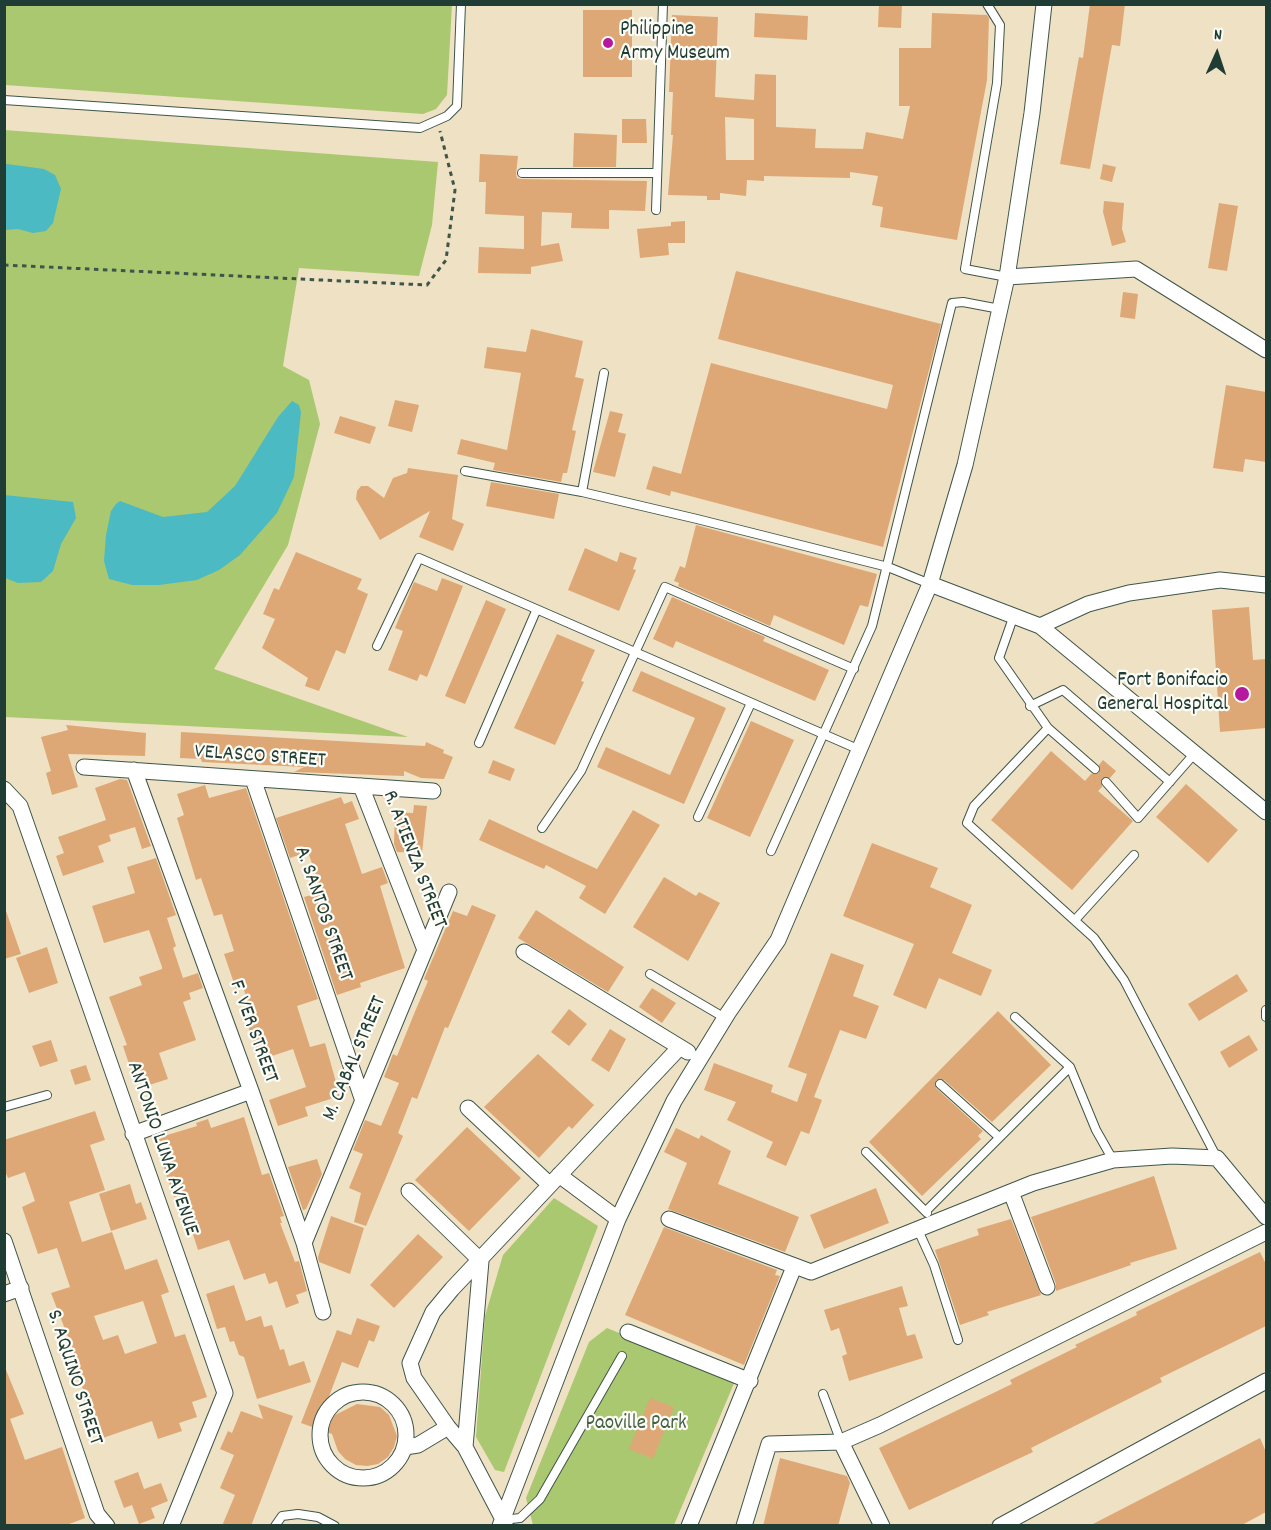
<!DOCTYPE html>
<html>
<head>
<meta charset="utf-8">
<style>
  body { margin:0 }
  #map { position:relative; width:1271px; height:1530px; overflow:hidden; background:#efe1c3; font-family:Dekko,sans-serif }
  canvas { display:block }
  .frame { position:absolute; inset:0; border:6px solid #1f3d34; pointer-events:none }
  .north { position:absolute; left:1187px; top:24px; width:60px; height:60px; -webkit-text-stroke:4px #fdfcf7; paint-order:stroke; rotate:3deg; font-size:16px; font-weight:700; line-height:24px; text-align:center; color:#1f3d34 }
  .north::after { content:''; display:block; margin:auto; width:21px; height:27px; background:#1f3d34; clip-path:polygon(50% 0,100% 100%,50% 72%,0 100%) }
</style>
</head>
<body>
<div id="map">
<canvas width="1271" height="1530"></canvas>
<div class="frame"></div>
<div class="north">N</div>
</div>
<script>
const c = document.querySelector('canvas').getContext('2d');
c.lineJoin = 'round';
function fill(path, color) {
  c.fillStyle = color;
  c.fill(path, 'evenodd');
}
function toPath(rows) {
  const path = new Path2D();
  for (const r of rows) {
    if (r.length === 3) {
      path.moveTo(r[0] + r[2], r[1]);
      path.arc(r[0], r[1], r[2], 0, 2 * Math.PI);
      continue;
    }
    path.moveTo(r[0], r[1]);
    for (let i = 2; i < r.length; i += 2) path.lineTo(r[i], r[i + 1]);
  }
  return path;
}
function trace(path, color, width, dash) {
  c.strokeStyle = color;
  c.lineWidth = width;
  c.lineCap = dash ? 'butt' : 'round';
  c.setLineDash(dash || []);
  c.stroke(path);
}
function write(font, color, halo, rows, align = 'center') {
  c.font = font + ' Dekko,sans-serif';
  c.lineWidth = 4.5;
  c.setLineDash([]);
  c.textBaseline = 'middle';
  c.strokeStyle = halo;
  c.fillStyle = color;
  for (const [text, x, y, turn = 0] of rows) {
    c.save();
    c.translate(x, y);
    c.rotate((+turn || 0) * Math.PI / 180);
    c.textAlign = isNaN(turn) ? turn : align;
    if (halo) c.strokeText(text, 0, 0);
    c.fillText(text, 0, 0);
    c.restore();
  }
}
fill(toPath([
  [4,5,452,5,447,95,436,109,423,114,5,85],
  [4,130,438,162,432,225,419,276,299,268,283,366,309,380,320,424,288,545,214,669,408,737,5,717],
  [554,1198,598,1226,504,1472,495,1470,476,1437,485,1316,503,1255],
  [607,1328,735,1381,674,1525,533,1525,526,1498,589,1342]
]), '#aac86f');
fill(toPath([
  [7,164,44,169,55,175,61,189,53,223,46,231,33,233,18,229,5,230,4,165],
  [292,401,299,405,301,412,294,477,277,513,240,555,219,570,197,580,159,585,132,585,109,579,104,561,106,535,111,511,116,504,120,501,163,517,207,512,235,486,278,417],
  [4,495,73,502,76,518,61,544,53,571,41,582,18,583,5,578]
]), '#4cbac2');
fill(toPath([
  [879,4,902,4,901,28,878,27],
  [1090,4,1125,4,1120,46,1112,45,1090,169,1060,164,1079,57,1083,58],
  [583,10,632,10,632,77,583,77],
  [755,13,808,16,807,40,754,37],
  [932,13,987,15,989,18,987,80,957,240,880,227,883,207,872,205,878,176,850,172,850,178,764,176,764,181,747,180,746,196,720,193,720,200,707,200,707,196,668,195,673,135,671,135,673,92,669,92,672,15,718,17,715,97,754,100,755,74,776,75,776,127,816,129,815,148,863,149,866,132,903,139,910,106,899,106,899,48,931,48],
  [725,117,754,119,754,160,726,160],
  [622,119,646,119,647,143,622,143],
  [574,133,617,135,616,167,573,167],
  [480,154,518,156,516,174,517,178,521,179,647,181,645,211,609,210,609,229,571,228,572,213,542,212,541,246,559,243,563,261,531,267,531,274,478,273,479,247,524,249,524,216,485,214,486,182,479,182],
  [1103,164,1116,167,1112,182,1100,179],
  [1104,201,1124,203,1122,229,1126,242,1112,246,1103,212],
  [1219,203,1238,206,1227,271,1208,268],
  [685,221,685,243,668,243,669,255,640,258,637,229,671,226,671,222],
  [736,271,941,324,883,547,671,491,670,496,646,489,653,466,681,474,711,363,887,409,893,385,718,339],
  [1123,292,1138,294,1135,319,1120,317],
  [531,329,583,341,575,377,584,379,572,430,576,431,567,473,563,473,561,482,493,470,495,463,457,454,461,439,507,450,521,373,484,368,487,347,526,352],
  [1226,385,1266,392,1266,462,1245,459,1243,472,1213,468],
  [395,400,419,405,412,432,388,426],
  [610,411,623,414,618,432,626,434,615,477,593,472],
  [340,416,376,427,370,444,334,433],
  [408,468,458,475,452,519,464,524,453,551,419,537,430,511,380,540,356,499,357,491,361,486,368,486,384,498,393,478,407,473],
  [491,482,559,494,554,519,486,506],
  [696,525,877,574,868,607,860,605,844,645,774,615,770,626,678,586,679,583,674,581,680,566,685,568],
  [585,548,617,562,620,552,637,558,633,569,636,570,619,611,568,590],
  [296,552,362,579,357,589,368,594,345,654,336,650,319,691,305,686,308,678,262,648,275,619,263,614,274,588,279,590],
  [442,578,463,586,427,677,420,674,417,681,388,670,403,631,395,628,414,582,437,591],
  [672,597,765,637,763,641,829,670,815,701,676,641,673,648,653,639],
  [486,600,506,609,465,704,445,696],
  [1249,607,1253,660,1266,659,1266,728,1220,732,1212,610],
  [557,634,595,650,581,681,584,682,555,745,514,728],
  [641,671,726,708,684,804,597,767,606,747,670,775,695,718,632,691],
  [751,721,794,740,750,837,707,818],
  [66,725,146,733,145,756,68,754,78,787,52,795,46,773,51,771,41,737,68,730],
  [181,732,425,746,426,742,444,750,443,753,453,757,444,779,421,778,404,771,404,776,294,772,304,767,202,762,201,759,180,758],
  [1051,751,1085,781,1091,774,1099,773,1099,765,1103,760,1116,771,1110,778,1102,778,1102,787,1098,791,1133,821,1072,890,991,820],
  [493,760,515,769,510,781,488,773],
  [120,779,127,780,151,846,142,849,135,827,109,835,111,841,98,846,104,862,63,876,56,856,64,853,58,837,106,820,95,788],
  [1186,784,1238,830,1208,863,1156,817],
  [205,785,209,798,246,788,318,999,297,1006,310,1047,325,1043,340,1096,305,1107,308,1116,278,1126,269,1100,306,1087,293,1049,260,1060,248,1026,255,1024,243,987,236,989,224,954,234,951,222,914,214,916,201,878,196,880,177,818,184,815,177,794],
  [341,797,344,804,352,801,359,819,345,824,362,874,382,867,388,883,380,886,405,968,360,983,361,987,337,995,304,897,322,892,308,852,290,858,276,818],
  [414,805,427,806,422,853,397,852,394,844,395,812,413,813],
  [633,810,660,825,605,914,579,898,586,886,546,865,544,869,479,840,489,819,597,869],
  [872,843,938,868,930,887,972,905,952,953,992,970,981,996,939,978,926,1009,893,995,914,944,843,916],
  [156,858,176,915,167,918,176,946,173,948,183,978,198,973,203,988,189,993,191,999,183,1002,196,1040,159,1053,168,1079,146,1086,137,1062,129,1064,123,1046,127,1045,109,997,142,985,139,977,162,969,162,967,149,930,104,943,92,906,135,893,127,867],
  [664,877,696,896,699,892,720,903,688,961,633,927],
  [472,905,496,915,448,1028,445,1027,417,1099,412,1097,398,1133,403,1136,366,1226,354,1222,361,1193,349,1188,363,1154,353,1150,365,1120,381,1126,399,1083,384,1077,393,1054,397,1056,414,1014,428,981,424,979,453,911,467,916],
  [536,910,624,967,608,992,518,938],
  [6,911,21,954,4,959,4,912],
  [47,947,58,983,29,993,16,958],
  [831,953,864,965,853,996,879,1006,866,1039,840,1030,814,1097,822,1100,809,1134,801,1131,786,1166,766,1157,773,1142,727,1120,736,1102,704,1090,714,1063,773,1085,771,1092,797,1102,807,1074,788,1067],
  [1237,974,1248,991,1199,1021,1188,1004],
  [652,988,676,1003,662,1023,639,1007],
  [569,1009,587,1024,569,1046,551,1032],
  [998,1011,1051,1065,992,1122,944,1080,936,1080,936,1088,983,1131,978,1136,981,1139,922,1196,869,1142],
  [610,1029,626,1039,609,1072,591,1060],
  [1249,1035,1258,1050,1229,1068,1220,1052],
  [51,1040,58,1061,40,1067,32,1046],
  [538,1054,594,1105,572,1129,569,1126,539,1158,484,1107],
  [86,1065,91,1080,75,1085,70,1070],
  [95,1111,105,1140,90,1145,105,1190,69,1202,82,1242,112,1232,125,1270,157,1259,169,1292,161,1295,175,1337,185,1334,207,1397,192,1402,197,1417,179,1423,182,1431,158,1439,152,1421,100,1439,76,1369,80,1368,51,1293,70,1287,57,1248,38,1254,22,1207,35,1201,25,1172,8,1178,4,1169,4,1140],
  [143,1301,157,1343,125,1354,118,1335,103,1340,94,1316],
  [244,1117,262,1175,269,1173,284,1216,280,1217,282,1223,280,1223,295,1262,299,1261,307,1291,296,1295,299,1303,286,1308,277,1281,269,1284,265,1273,244,1280,229,1240,198,1250,185,1209,182,1210,178,1196,174,1197,154,1139,197,1126,196,1123,208,1119,211,1128],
  [467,1127,521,1178,469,1231,415,1180],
  [676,1128,699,1139,701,1135,731,1151,718,1184,799,1217,785,1252,668,1209,687,1163,664,1152],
  [317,1159,322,1174,306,1209,303,1210,288,1167],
  [1154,1176,1177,1249,1130,1263,1131,1265,1056,1291,1056,1284,1031,1217],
  [130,1184,136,1204,141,1202,147,1219,111,1231,99,1194],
  [876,1188,889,1223,824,1249,810,1215],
  [331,1216,364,1228,350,1274,319,1262,318,1257],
  [1011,1219,1041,1295,987,1312,989,1315,960,1325,935,1250,979,1235,977,1229],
  [664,1227,777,1270,775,1275,780,1276,744,1365,625,1315],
  [418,1234,443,1257,394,1308,370,1285],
  [1260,1252,1266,1264,1266,1326,1160,1378,1162,1382,1031,1448,1033,1452,909,1510,879,1448,1012,1384,1010,1380,1077,1347,1075,1345,1137,1315,1136,1312],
  [234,1285,246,1321,261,1316,264,1327,272,1325,280,1350,284,1349,289,1366,304,1361,311,1382,257,1399,244,1357,239,1355,234,1341,230,1342,225,1327,217,1329,206,1294],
  [902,1286,908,1306,899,1308,907,1336,915,1334,923,1358,849,1381,842,1356,847,1354,839,1328,831,1331,824,1310],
  [357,1318,380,1326,374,1342,369,1340,358,1368,342,1362,319,1423,357,1404,380,1407,389,1415,397,1436,394,1447,388,1457,378,1464,367,1466,356,1465,345,1459,338,1451,332,1434,301,1423,337,1330,351,1335],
  [4,1365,24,1414,10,1419,25,1460,62,1447,85,1518,64,1526,4,1526],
  [650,1398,674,1407,653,1459,629,1449],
  [258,1404,293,1416,251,1526,222,1526,235,1495,220,1488,234,1455,220,1449,228,1431,232,1433,241,1411,263,1419],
  [1260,1438,1266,1452,1266,1512,1240,1526,1089,1526],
  [780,1458,847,1476,850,1483,838,1526,763,1526],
  [138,1472,144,1489,161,1483,168,1501,151,1508,155,1518,139,1524,132,1505,124,1508,114,1481]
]), '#dea876');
const lane = toPath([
  [987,4,1000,25,997,83,965,269,1007,277],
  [4,100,420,128,447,116,457,106,461,4],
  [522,173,657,173],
  [656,210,663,4],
  [465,471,582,492,697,519,888,567,930,584],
  [582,492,604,373],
  [1014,615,999,658,1048,728,1095,769],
  [377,646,419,558,860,750],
  [1030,706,1063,690,1170,782],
  [1048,728,974,806,967,823,1094,938,1124,980,1217,1158],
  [479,743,536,611],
  [1106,782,1138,818,1195,753],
  [698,817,751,703],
  [542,828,581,771,665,587,854,669],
  [771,851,872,626,952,303,963,302,1000,309],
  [1075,920,1134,855],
  [650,974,725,1018],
  [1266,1010,1266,1017],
  [1015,1017,1070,1067,1096,1130,1113,1160],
  [940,1084,999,1137],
  [4,1107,47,1095],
  [866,1152,927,1213],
  [926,1211,1070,1067],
  [918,1230,934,1265,958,1340],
  [823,1394,841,1442],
  [503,1520,520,1518,540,1499,622,1356],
  [275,1526,282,1516,298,1514,318,1517,335,1526]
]);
const street = toPath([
  [1007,277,1136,269,1266,350],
  [930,584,1040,626,1088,604,1129,593,1220,580,1266,585],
  [1040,626,1266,812],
  [84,767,433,791],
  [134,770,251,1091,304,1243,323,1312],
  [253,779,362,1098],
  [361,786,425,950],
  [4,789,20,806,225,1393,171,1526],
  [524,952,688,1052],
  [468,1108,550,1185],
  [133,1134,251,1091],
  [559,1175,618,1219],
  [409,1191,481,1261,465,1447],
  [1011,1192,1047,1287],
  [669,1219,811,1272,1033,1183,1113,1160,1172,1156,1217,1158,1266,1217],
  [4,1241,97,1514,107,1526],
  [304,1243,449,892],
  [4,1294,21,1288],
  [628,1332,750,1381],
  [363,1435,43],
  [841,1442,882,1526],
  [405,1447,418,1445,448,1427],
  [505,1523,465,1447,448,1427,414,1378,410,1363,433,1312,452,1289,680,1047],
  [500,1526,618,1219,674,1101,728,1013,778,940,930,584,965,465,1007,277,1032,113,1044,4],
  [689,1526,794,1267],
  [744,1526,769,1444,841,1442,880,1425,1266,1232],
  [1000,1526,1266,1381]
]);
trace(lane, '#3e5649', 10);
trace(street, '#3e5649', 17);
trace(toPath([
  [4,265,427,285,446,260,455,190,440,131]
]), '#3e5649', 3, [4.5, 4.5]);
trace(lane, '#fff', 8);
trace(street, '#fff', 15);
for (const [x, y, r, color] of [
  [608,43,6,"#b5179e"],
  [1242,694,8,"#b5179e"]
]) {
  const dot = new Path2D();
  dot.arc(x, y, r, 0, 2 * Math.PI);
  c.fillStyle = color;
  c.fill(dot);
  trace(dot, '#fdfcf7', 2);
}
write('21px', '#1f3d34', '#fdfcf7', [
  ["Philippine",620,31],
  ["Army Museum",620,55],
  ["Fort Bonifacio",1228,682,"right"],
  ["General Hospital",1228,706,"right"]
], 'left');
write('21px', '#1f3d34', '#fdfcf7', [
  ["VELASCO STREET",260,758,4],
  ["R. ATIENZA STREET",413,860,69],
  ["A. SANTOS STREET",322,914,71],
  ["F. VER STREET",252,1032,70],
  ["M. CABAL STREET",356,1059,-67],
  ["ANTONIO LUNA AVENUE",161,1149,71],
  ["S. AQUINO STREET",73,1378,72]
]);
write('21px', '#426043', '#fdfcf7', [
  ["Paoville Park",636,1425]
]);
</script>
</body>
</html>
